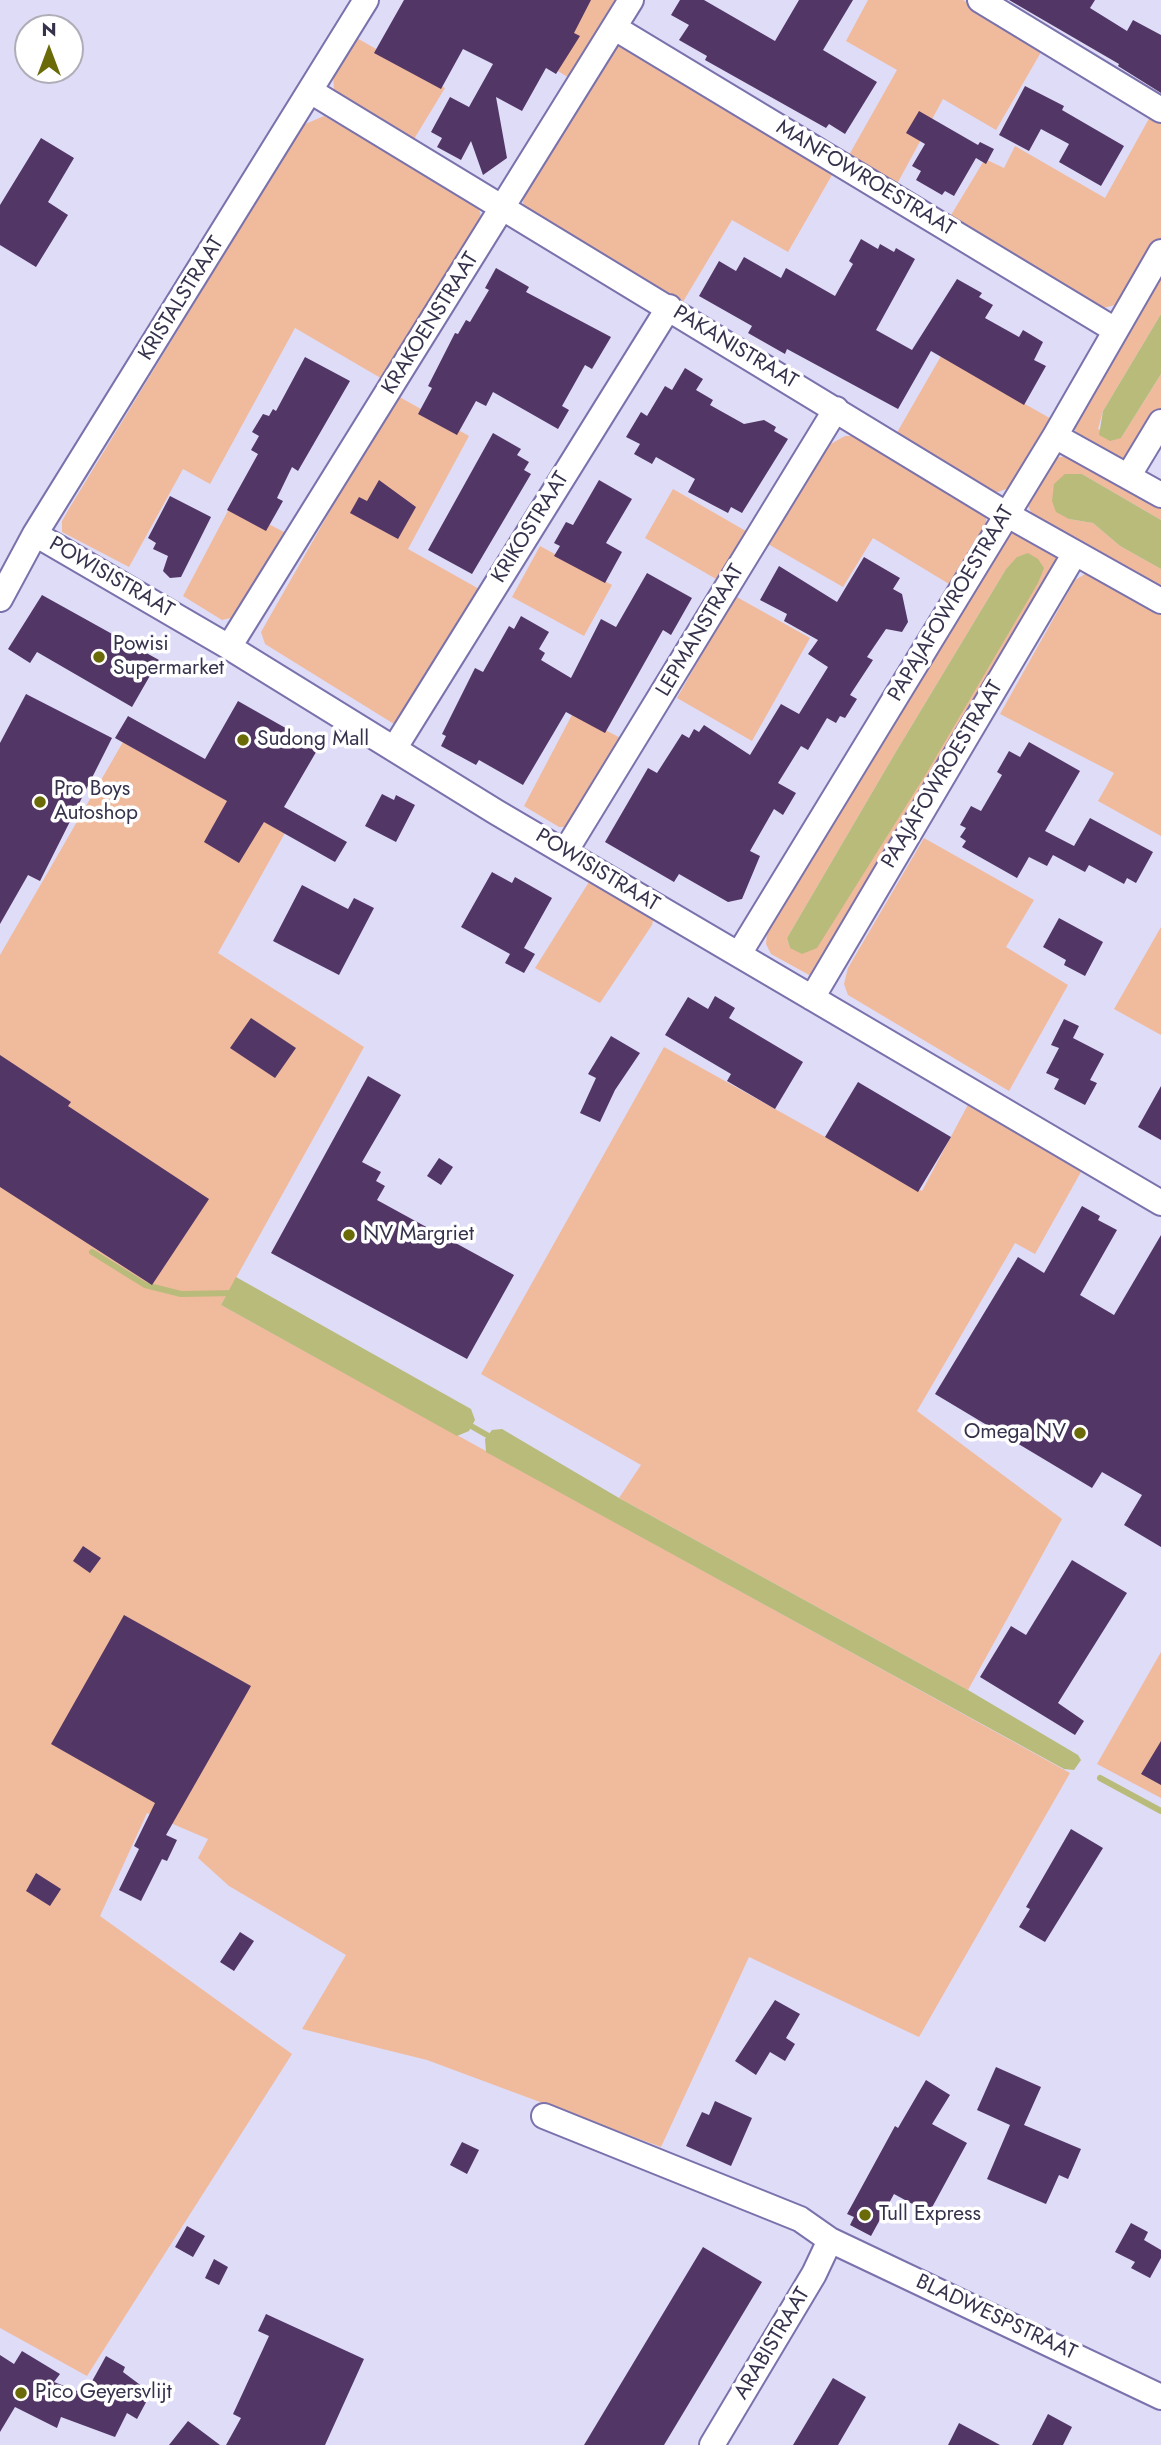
<!DOCTYPE html>
<html>
<head>
<meta charset="utf-8">
<style>
  body { margin:0 }
  #map { position:relative; width:1161px; height:2445px; overflow:hidden; background:#dfdcf7; font-family:Jost,sans-serif }
  canvas { display:block }
  .north { position:absolute; left:14px; top:14px; width:70px; height:70px; box-sizing:border-box; background:#fff; border:2px solid #afadb7; border-radius:50%; rotate:0deg; font-size:19px; font-weight:700; line-height:28px; text-align:center; color:#36324c }
  .north::after { content:''; display:block; margin:auto; width:24px; height:32px; background:#6a6a08; clip-path:polygon(50% 0,100% 100%,50% 72%,0 100%) }
</style>
</head>
<body>
<div id="map">
<canvas width="1161" height="2445"></canvas>
<div class="north">N</div>
</div>
<script>
const c = document.querySelector('canvas').getContext('2d');
c.lineJoin = 'round';
function fill(path, color) {
  c.fillStyle = color;
  c.fill(path, 'evenodd');
}
function toPath(rows) {
  const path = new Path2D();
  for (const r of rows) {
    path.moveTo(r[0], r[1]);
    for (let i = 2; i < r.length; i += 2) path.lineTo(r[i], r[i + 1]);
  }
  return path;
}
function trace(path, color, width, dash) {
  c.strokeStyle = color;
  c.lineWidth = width;
  c.lineCap = dash ? 'butt' : 'round';
  c.setLineDash(dash || []);
  c.stroke(path);
}
function write(font, color, halo, rows, align = 'center') {
  c.font = font + ' Jost,sans-serif';
  c.lineWidth = 7;
  c.setLineDash([]);
  c.textBaseline = 'middle';
  c.strokeStyle = halo;
  c.fillStyle = color;
  for (const [text, x, y, turn = 0] of rows) {
    c.save();
    c.translate(x, y);
    c.rotate((+turn || 0) * Math.PI / 180);
    c.textAlign = isNaN(turn) ? turn : align;
    if (halo) c.strokeText(text, 0, 0);
    c.fillText(text, 0, 0);
    c.restore();
  }
}
fill(toPath([
  [510,0,619,0,571,79,492,31],
  [868,0,963,0,1044,47,996,130,943,99,897,184,849,155,897,70,846,41],
  [355,37,445,88,411,144,340,101,334,89,333,74],
  [622,43,836,168,788,252,732,220,681,305,527,214,523,203,524,193,611,47],
  [1151,115,1161,121,1161,239,1124,303,1103,308,1090,304,948,220,985,159,1004,168,1015,146,1105,198],
  [324,116,402,160,479,209,482,221,384,380,295,328,210,484,183,469,129,567,62,532,62,521,70,507,303,125],
  [1161,275,1161,314,1103,411,1098,429,1121,438,1161,374,1161,412,1128,458,1115,460,1076,434,1074,425],
  [941,356,1053,420,1009,488,998,492,985,491,895,436],
  [396,395,469,436,408,549,488,594,405,725,394,724,265,644,261,632],
  [845,436,855,436,979,510,986,518,987,528,954,587,873,538,843,587,768,544,827,446],
  [1066,456,1161,506,1161,520,1082,474,1069,519,1093,523,1120,546,1161,569,1161,593,1032,514,1028,506,1029,493,1055,458],
  [673,489,751,534,723,583,645,538],
  [231,505,290,535,235,617,222,620,183,596],
  [1022,530,1054,552,1058,559,811,976,771,954,766,944,767,933,999,544,1010,534],
  [1028,554,790,948,787,938,894,755,1006,569,1018,557],
  [540,546,612,585,584,636,512,597],
  [1085,574,1096,576,1161,612,1161,836,1098,801,1114,773,1000,714,1075,580],
  [735,596,810,638,752,741,677,698],
  [573,713,630,743,571,827,559,827,524,806],
  [123,742,285,833,218,953,364,1047,221,1305,1070,1773,919,2037,749,1957,661,2147,427,2060,302,2029,346,1955,229,1886,198,1858,208,1839,147,1813,100,1916,292,2054,87,2376,0,2328,0,955],
  [924,838,1034,900,1006,947,1068,985,1009,1091,848,995,844,984,848,968],
  [594,874,654,916,652,925,600,1003,535,968],
  [1161,927,1161,1035,1114,1009],
  [664,1047,922,1191,971,1099,1086,1163,1035,1254,1015,1243,917,1411,1062,1519,968,1690,619,1498,641,1465,481,1374],
  [1161,1652,1161,1798,1097,1764]
]), '#f0ba9d');
fill(toPath([
  [1161,314,1161,374,1121,438,1110,441,1099,435,1103,411],
  [1065,474,1082,474,1161,520,1161,569,1120,546,1093,523,1069,519,1056,512,1052,501,1054,484],
  [1028,553,1038,559,1044,568,1038,583,926,774,817,948,802,954,790,948,787,938,894,755,1006,569,1017,557],
  [236,1277,471,1409,475,1420,469,1431,457,1436,221,1305],
  [502,1429,619,1498,968,1690,1078,1755,1081,1760,1074,1770,1064,1769,486,1452,485,1439,492,1430]
]), '#b9bb7b');
trace(toPath([
  [92,1252,145,1285,181,1294,236,1293],
  [464,1422,494,1439],
  [1100,1778,1161,1811]
]), '#b9bb7b', 6);
fill(toPath([
  [404,0,591,0,574,33,580,36,556,74,546,68,522,111,496,97,507,158,483,175,471,141,461,160,437,147,442,138,431,132,450,97,469,107,493,64,463,49,441,89,374,53],
  [680,0,704,0,775,41,799,0,853,0,823,50,877,82,845,134,829,124,826,128,705,60,707,56,679,40,689,25,671,15],
  [1009,0,1095,0,1090,8,1127,31,1133,20,1161,35,1161,93,1118,66,1119,64],
  [1025,86,1064,106,1062,110,1124,146,1101,186,1059,162,1069,144,1041,129,1029,151,999,135],
  [919,111,978,145,980,142,994,149,986,164,976,158,954,196,945,191,942,195,916,180,921,171,912,166,925,144,906,133],
  [41,138,74,158,48,202,68,215,36,267,0,245,0,205],
  [861,239,878,249,880,244,894,252,896,248,915,259,876,330,912,350,957,279,982,293,979,297,993,305,985,318,1019,337,1023,330,1043,342,1034,360,1046,366,1024,405,931,351,898,409,787,349,785,354,748,333,752,326,699,296,719,261,736,271,744,257,781,278,786,268,835,296,853,264,849,261],
  [496,268,529,287,526,292,611,337,592,369,585,365,562,406,569,410,558,429,493,392,486,406,476,401,457,435,418,414,432,388,428,386,455,333,458,334,466,320,470,322,489,290,485,288],
  [305,357,350,381,298,471,292,467,277,498,283,501,266,531,227,510,258,454,251,450,259,436,252,432,263,414,269,416,273,409,276,411],
  [685,368,703,379,696,390,713,400,710,405,744,424,764,420,776,427,774,431,788,439,742,513,731,507,728,513,688,492,695,479,656,457,652,464,634,454,640,444,626,437,641,412,647,416,665,386,672,390],
  [493,433,521,449,517,455,529,462,524,470,531,474,472,574,428,550],
  [379,480,416,507,398,539,350,513,359,497,367,501],
  [599,480,632,499,606,543,622,552,605,583,554,556,560,546,554,543,566,522,573,525],
  [170,496,211,517,181,577,170,578,163,571,168,556,153,549,156,543,148,538],
  [864,557,900,578,893,589,902,594,908,622,902,632,886,629,867,657,873,660,850,695,857,699,845,718,840,716,836,723,827,718,808,750,801,746,778,783,796,793,783,815,774,809,750,851,760,856,742,899,728,902,679,874,674,882,605,842,648,768,657,773,682,734,689,738,694,729,699,732,704,725,750,755,781,704,799,714,828,667,808,654,818,640,784,621,787,614,760,600,779,566,837,602],
  [647,573,692,598,671,635,663,630,605,733,566,712,523,785,479,760,476,765,441,746,446,736,442,734,475,668,483,672,509,626,514,629,521,616,549,632,539,649,545,653,541,660,571,678,601,619,616,627],
  [42,595,159,660,132,707,37,652,30,663,8,649],
  [26,694,112,738,40,881,28,875,0,924,0,743],
  [238,701,319,747,284,807,347,842,335,862,264,822,239,863,204,842,227,801,115,738,128,716,205,759],
  [1029,742,1080,771,1045,831,1074,846,1090,818,1153,852,1136,883,1127,878,1124,884,1089,865,1085,872,1053,855,1047,866,1029,857,1017,878,962,847,966,841,960,837,966,828,960,825,971,806,981,811,1002,775,997,772,1009,751,1020,757],
  [382,794,394,800,396,795,415,805,396,842,365,826],
  [492,872,512,883,515,877,552,898,524,948,535,954,524,973,505,963,510,954,461,927],
  [302,885,348,909,354,898,374,908,339,975,273,941],
  [1059,918,1103,942,1085,976,1064,965,1066,960,1043,947],
  [715,996,735,1008,729,1018,803,1062,775,1109,727,1081,731,1074,665,1035,688,997,708,1009],
  [251,1018,296,1048,275,1078,230,1048],
  [1064,1019,1079,1026,1073,1038,1104,1054,1090,1080,1097,1083,1085,1105,1054,1089,1059,1079,1046,1073,1059,1048,1051,1045],
  [611,1036,640,1053,615,1090,600,1122,580,1113,596,1078,588,1074],
  [0,1055,71,1102,68,1106,209,1199,152,1285,0,1187],
  [368,1076,401,1095,362,1162,381,1172,376,1181,385,1186,377,1200,514,1275,467,1359,271,1253],
  [858,1082,951,1137,918,1192,825,1137],
  [1161,1086,1161,1140,1138,1127],
  [439,1158,453,1167,441,1185,427,1176],
  [1082,1206,1100,1216,1098,1220,1117,1230,1080,1295,1114,1315,1161,1235,1161,1547,1124,1525,1142,1495,1102,1472,1092,1488,935,1394,1018,1257,1044,1273],
  [83,1546,101,1558,90,1573,73,1561],
  [1072,1560,1127,1593,1058,1703,1084,1721,1075,1735,980,1677,1011,1626,1026,1635],
  [124,1615,251,1686,166,1835,177,1840,167,1861,162,1859,141,1901,119,1890,139,1849,134,1846,155,1803,51,1744],
  [1161,1741,1161,1785,1141,1774],
  [1071,1829,1103,1848,1045,1942,1019,1927,1030,1909,1026,1907],
  [36,1873,61,1889,50,1906,26,1891],
  [240,1932,254,1941,234,1971,220,1962],
  [775,2000,800,2014,786,2038,795,2044,785,2061,770,2052,756,2075,735,2061],
  [996,2067,1041,2087,1024,2125,1081,2149,1068,2179,1059,2175,1046,2204,987,2179,1010,2125,977,2110],
  [926,2080,950,2095,932,2124,967,2143,929,2213,894,2194,871,2236,850,2225,854,2217,847,2214,895,2126,898,2128],
  [715,2101,752,2118,731,2166,686,2146,702,2112,709,2115],
  [462,2142,479,2150,467,2174,450,2165],
  [1131,2223,1148,2232,1144,2240,1161,2250,1161,2258,1150,2278,1131,2268,1135,2262,1115,2252],
  [187,2226,205,2236,193,2257,175,2247],
  [703,2247,762,2282,664,2445,584,2445],
  [214,2259,228,2267,219,2285,205,2278],
  [266,2314,364,2359,325,2445,226,2445,241,2418,233,2414,269,2336,258,2331],
  [22,2351,60,2374,54,2382,85,2394,106,2356,125,2367,123,2372,151,2393,137,2419,127,2413,115,2437,61,2417,57,2428,15,2407,0,2432,0,2355,14,2364],
  [833,2378,866,2397,838,2445,793,2445],
  [1048,2414,1072,2427,1063,2445,1032,2445],
  [188,2421,220,2445,169,2445],
  [959,2423,1000,2445,948,2445]
]), '#523666');
const minor = toPath([
  [980,0,1161,110],
  [615,28,1115,330],
  [312,92,1006,514,1161,601],
  [1055,436,1161,495],
  [1129,475,1161,422],
  [35,534,229,647,496,812,1161,1203],
  [0,599,35,534,366,0],
  [229,647,631,0],
  [394,749,669,307],
  [565,852,836,409],
  [739,954,1055,436,1161,252],
  [812,998,1075,553],
  [544,2116,800,2219,830,2240,1161,2397],
  [712,2445,814,2274,830,2240]
]);
trace(minor, '#7a72ac', 28);
trace(minor, '#fff', 24);
for (const [x, y, r, color] of [
  [99,657,7,"#6a6a08"],
  [243,740,7,"#6a6a08"],
  [40,802,7,"#6a6a08"],
  [349,1235,7,"#6a6a08"],
  [1080,1433,7,"#6a6a08"],
  [865,2215,7,"#6a6a08"],
  [21,2393,7,"#6a6a08"]
]) {
  const dot = new Path2D();
  dot.arc(x, y, r, 0, 2 * Math.PI);
  c.fillStyle = color;
  c.fill(dot);
  trace(dot, '#fff', 2.5);
}
write('21px', '#36324c', '#fff', [
  ["MANFOWROESTRAAT",865,179,31],
  ["KRISTALSTRAAT",182,299,-58],
  ["KRAKOENSTRAAT",431,324,-58],
  ["PAKANISTRAAT",735,348,31],
  ["KRIKOSTRAAT",531,528,-58],
  ["POWISISTRAAT",111,578,30],
  ["PAPAJAFOWROESTRAAT",952,604,-59],
  ["LEPMANSTRAAT",701,631,-59],
  ["PAAJAFOWROESTRAAT",943,775,-59],
  ["POWISISTRAAT",597,871,31],
  ["BLADWESPSTRAAT",996,2318,25],
  ["ARABISTRAAT",773,2344,-59]
]);
write('21px', '#36324c', '#fff', [
  ["Powisi",113,645],
  ["Supermarket",113,669],
  ["Sudong Mall",257,740],
  ["Pro Boys",54,790],
  ["Autoshop",54,814],
  ["NV Margriet",363,1235],
  ["Omega NV",1066,1433,"right"],
  ["Tull Express",879,2215],
  ["Pico Geyersvlijt",35,2393]
], 'left');
</script>
</body>
</html>
